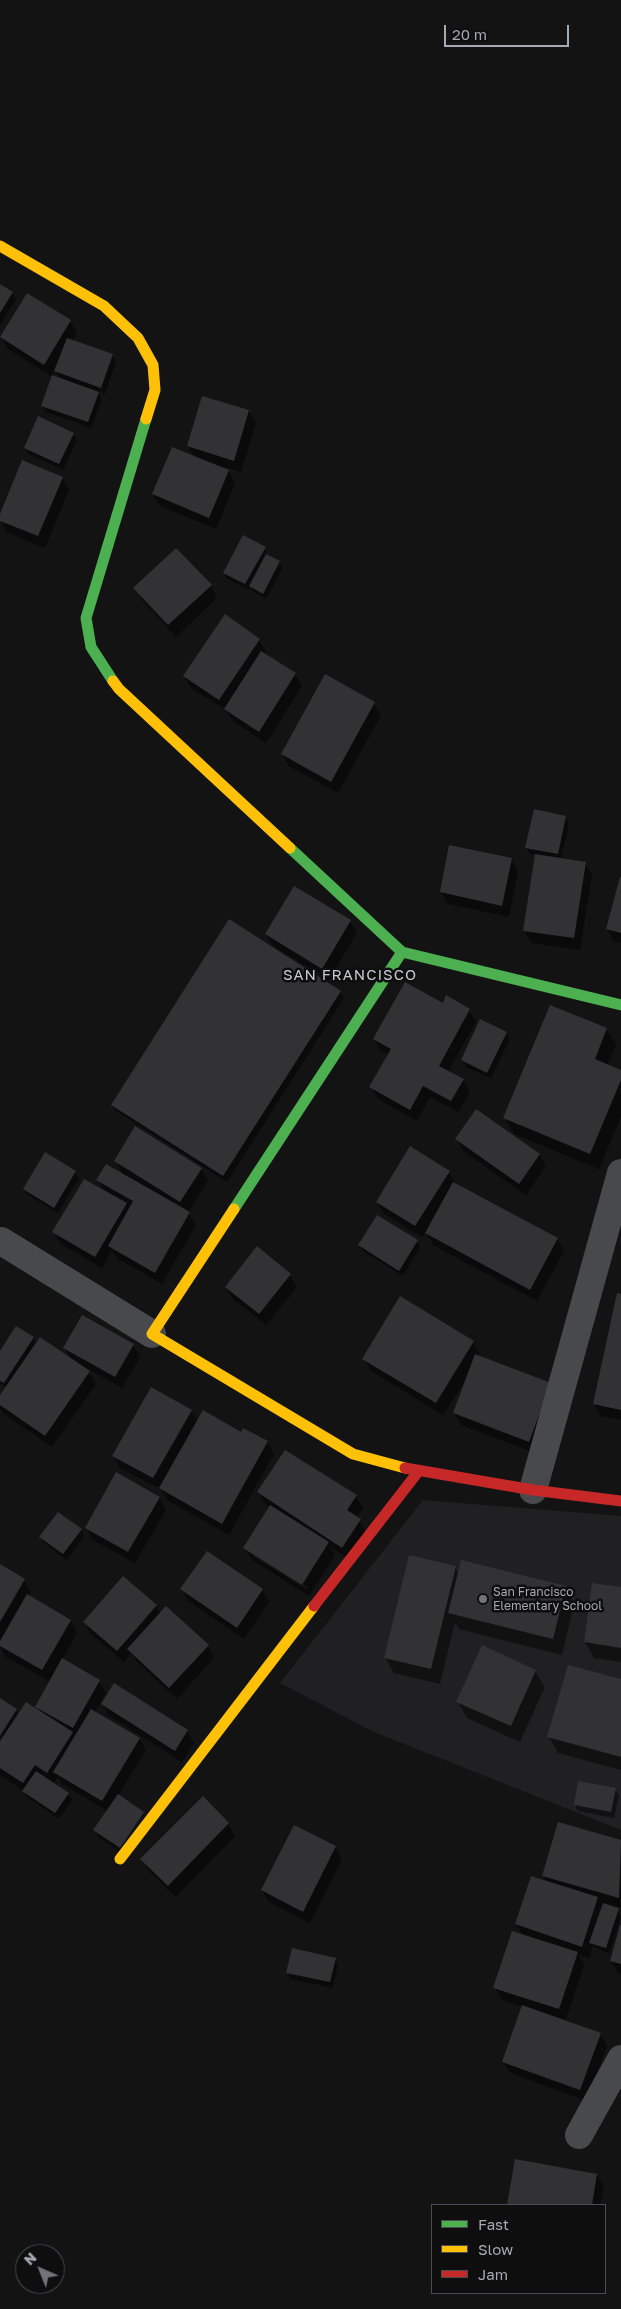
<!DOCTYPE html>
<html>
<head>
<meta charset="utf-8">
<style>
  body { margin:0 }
  #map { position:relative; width:621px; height:2309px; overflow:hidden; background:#131314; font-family:"Golos Text",sans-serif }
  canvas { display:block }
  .legend { position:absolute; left:431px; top:2204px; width:175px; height:90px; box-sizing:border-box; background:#0e0e0f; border:1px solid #4a4c51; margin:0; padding:6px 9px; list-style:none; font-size:15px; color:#a5a9b3 }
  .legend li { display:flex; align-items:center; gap:10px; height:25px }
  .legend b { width:25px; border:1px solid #4a4c51 }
  .north { position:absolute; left:15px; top:2244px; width:50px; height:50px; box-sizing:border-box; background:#0e0e0f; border:1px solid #4a4c51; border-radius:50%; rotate:316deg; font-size:14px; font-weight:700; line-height:20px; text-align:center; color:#a5a9b3 }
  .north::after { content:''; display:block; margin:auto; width:18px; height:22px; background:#72747b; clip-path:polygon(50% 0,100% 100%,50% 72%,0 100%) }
  .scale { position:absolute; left:444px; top:25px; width:125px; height:22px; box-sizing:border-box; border:2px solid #a5a9b3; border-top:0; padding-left:6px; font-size:15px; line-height:18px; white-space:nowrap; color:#a5a9b3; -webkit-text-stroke:4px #0e0e0f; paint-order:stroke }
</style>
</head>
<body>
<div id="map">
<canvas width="621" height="2309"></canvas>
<ul class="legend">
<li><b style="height:6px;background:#4caf50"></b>Fast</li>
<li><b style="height:6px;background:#ffc107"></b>Slow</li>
<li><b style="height:6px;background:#c62828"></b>Jam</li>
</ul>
<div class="north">N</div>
<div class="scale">20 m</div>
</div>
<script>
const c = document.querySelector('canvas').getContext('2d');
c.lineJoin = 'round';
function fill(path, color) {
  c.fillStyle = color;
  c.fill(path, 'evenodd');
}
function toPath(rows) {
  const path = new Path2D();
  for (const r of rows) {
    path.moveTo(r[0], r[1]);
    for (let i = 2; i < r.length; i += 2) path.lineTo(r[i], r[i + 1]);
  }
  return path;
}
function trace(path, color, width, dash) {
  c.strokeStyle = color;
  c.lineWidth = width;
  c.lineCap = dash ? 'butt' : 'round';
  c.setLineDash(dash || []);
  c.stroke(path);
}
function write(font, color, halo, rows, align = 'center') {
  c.font = font + ' "Golos Text",sans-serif';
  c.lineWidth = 5;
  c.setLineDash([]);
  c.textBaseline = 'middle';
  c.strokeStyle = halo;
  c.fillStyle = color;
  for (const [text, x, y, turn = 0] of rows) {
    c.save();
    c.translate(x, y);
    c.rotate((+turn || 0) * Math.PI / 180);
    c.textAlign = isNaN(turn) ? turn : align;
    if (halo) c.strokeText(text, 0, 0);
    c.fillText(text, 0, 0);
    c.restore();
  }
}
fill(toPath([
  [423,1500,621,1516,621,1830,374,1732,280,1683]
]), '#202022');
fill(toPath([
  [0,286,12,293,16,299,0,325],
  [70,321,77,333,72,341,112,355,116,362,105,394,97,391,102,399,91,428,46,412,42,406,60,379,55,370,51,376,8,349,1,337],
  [203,397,249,412,256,423,241,472,214,464,214,465,228,471,235,483,216,529,160,506,153,494,195,458,188,446],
  [73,434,77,440,63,470,29,454,25,448],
  [62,478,69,490,45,548,6,532,0,517],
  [265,548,267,555,279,562,283,568,266,599,254,592,250,586,248,590,228,579,224,573],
  [211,586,217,598,176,637,142,600,135,588],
  [259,640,266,651,264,654,295,674,302,686,266,743,233,721,226,710,191,688,184,676],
  [374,703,381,715,338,793,289,766,282,754],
  [565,817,569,824,561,860,585,863,592,875,580,950,531,943,524,931,536,855,530,854,527,848],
  [512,860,518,871,509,917,448,904,441,892],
  [621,880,621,943,614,941,607,929],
  [350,921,357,933,329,980,273,946,266,934],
  [340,992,344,998,227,1182,116,1111,112,1105],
  [443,1004,469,1010,476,1022,448,1072,463,1080,470,1092,458,1112,430,1097,417,1121,378,1099,371,1087,389,1055,381,1051,374,1039],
  [606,1029,616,1045,607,1065,621,1071,621,1117,599,1169,514,1134,505,1118],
  [506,1033,510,1039,491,1078,466,1067,463,1060],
  [457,1139,539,1154,546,1166,526,1195,463,1151],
  [116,1161,201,1169,208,1181,188,1213,196,1225,162,1284,117,1258,112,1250,102,1268,61,1244,54,1232,104,1191,98,1180,124,1176],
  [75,1172,79,1178,58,1213,28,1195,24,1189],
  [449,1172,456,1184,557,1239,564,1251,537,1301,433,1245,426,1232,422,1237,384,1214,377,1202],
  [417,1241,420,1247,403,1276,363,1251,359,1245],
  [290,1275,297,1287,266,1325,233,1299,226,1287],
  [621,1295,621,1420,601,1416,594,1404],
  [33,1338,37,1344,72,1361,65,1348,133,1345,140,1357,122,1388,86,1368,96,1384,52,1447,4,1414,0,1408,0,1397,7,1388,0,1383,0,1353],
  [473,1342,480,1354,478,1356,550,1384,535,1453,461,1425,454,1413,469,1375,443,1415,371,1371,364,1359],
  [191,1411,198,1422,267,1442,274,1454,229,1535,167,1500,161,1489,120,1468,113,1456],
  [117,1474,159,1498,166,1510,135,1563,93,1540,87,1528],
  [258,1492,356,1496,363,1508,356,1518,367,1532,349,1559,329,1546,335,1555,309,1596,252,1560,245,1548,270,1508,265,1504],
  [253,1553,308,1587,306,1589,253,1556],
  [81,1530,84,1536,67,1560,44,1543,41,1537],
  [0,1566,24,1580,31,1592,28,1596,71,1621,77,1633,62,1660,99,1681,106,1693,95,1712,139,1738,146,1750,118,1796,123,1854,98,1837,95,1830,108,1811,62,1784,58,1777,54,1784,68,1794,72,1800,59,1819,27,1797,24,1791,0,1775,0,1699,16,1709,19,1714,40,1712,37,1707,51,1682,6,1657,0,1646],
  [455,1567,459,1575,565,1588,574,1604,562,1655,459,1629,455,1622,440,1684,394,1673,385,1657],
  [593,1584,621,1588,621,1662,594,1658,585,1642],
  [181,1589,262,1590,269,1602,244,1639,188,1601],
  [156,1606,161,1614,208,1646,214,1658,177,1699,136,1661,131,1653,124,1662,91,1634,84,1622],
  [535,1671,545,1687,520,1742,467,1718,458,1702],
  [621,1680,621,1770,558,1753,549,1737],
  [102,1704,187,1731,194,1743,182,1762,109,1716],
  [615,1789,619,1795,614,1818,578,1811,575,1805],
  [202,1798,228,1824,235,1836,176,1897,149,1871,142,1859],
  [559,1824,621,1842,621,1908,616,1907,621,1917,609,1954,593,1946,589,1958,578,1954,584,1965,565,2022,600,2034,607,2046,587,2101,510,2073,503,2062,522,2007,502,2000,495,1988,523,1936,516,1924,547,1882,543,1876],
  [335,1847,342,1859,310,1923,269,1902,262,1890],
  [621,1928,621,1974,618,1973,611,1961],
  [335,1959,338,1965,333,1988,291,1979,288,1972],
  [516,2161,597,2175,604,2187,600,2205,508,2205]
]), '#0007');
fill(toPath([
  [0,284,13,292,0,313],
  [27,293,71,320,44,365,0,337],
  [67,338,113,354,101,388,54,371],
  [52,375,99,392,88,422,41,406],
  [202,396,249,410,234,461,187,446],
  [38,416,74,433,59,464,24,448],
  [172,447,229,470,209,518,152,494],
  [22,460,63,477,38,536,0,521,0,514],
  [243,535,266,547,245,584,223,573],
  [176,548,212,585,168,625,133,588],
  [266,554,280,561,263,594,249,586],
  [225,614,260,639,219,700,183,676],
  [261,651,296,673,259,732,224,709],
  [325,674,375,702,331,782,281,754],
  [534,809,566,816,558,854,525,848],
  [449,845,512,858,502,906,440,892],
  [535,854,586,862,574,938,523,931],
  [620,877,621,877,621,933,606,929],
  [294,886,351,920,322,969,265,934],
  [229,919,341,991,223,1176,111,1105],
  [405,982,443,1003,446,995,470,1009,439,1066,464,1079,451,1101,423,1086,410,1110,369,1087,391,1049,373,1039],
  [550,1005,607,1028,595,1059,621,1070,621,1080,590,1154,503,1118],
  [480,1019,507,1032,487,1073,461,1060],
  [476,1109,540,1154,519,1184,455,1139],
  [135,1126,202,1168,180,1202,114,1161],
  [410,1146,450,1171,415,1226,376,1202],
  [45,1152,76,1171,54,1208,23,1189],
  [106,1164,190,1212,155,1273,108,1246,133,1201,96,1180],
  [84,1179,127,1203,95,1257,52,1232],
  [453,1182,558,1238,530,1290,425,1233],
  [377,1215,418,1240,399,1271,358,1245],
  [257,1246,291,1274,259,1314,225,1287],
  [617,1293,621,1294,621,1410,593,1404],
  [400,1296,474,1341,436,1403,362,1359],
  [82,1315,134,1344,115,1377,63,1348],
  [16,1326,34,1337,4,1383,0,1381,0,1351],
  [40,1337,90,1371,45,1436,0,1405,0,1395],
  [475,1354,551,1383,529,1442,453,1413],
  [151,1387,192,1410,153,1478,112,1456],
  [203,1410,241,1432,243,1428,268,1441,222,1524,159,1488],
  [285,1450,357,1495,347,1510,361,1519,342,1548,257,1492],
  [116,1472,160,1497,128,1552,85,1528],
  [270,1505,329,1542,302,1585,243,1548],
  [58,1512,82,1529,63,1554,39,1537],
  [207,1551,263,1589,237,1628,180,1589],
  [409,1555,456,1566,431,1669,384,1658],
  [461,1560,566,1586,553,1639,448,1613],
  [0,1564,25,1579,0,1622],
  [123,1576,157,1605,117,1651,83,1622],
  [592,1583,621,1587,621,1648,584,1642],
  [27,1594,71,1620,42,1670,0,1646,0,1641],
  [166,1606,209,1645,169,1688,127,1649],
  [482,1645,536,1670,511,1726,456,1702],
  [62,1658,100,1680,73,1728,35,1707],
  [568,1665,621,1679,621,1757,547,1737],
  [114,1683,188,1730,175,1751,101,1704],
  [0,1698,17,1709,0,1736],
  [26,1702,73,1732,47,1773,35,1765,23,1783,0,1768,0,1741],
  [91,1709,140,1738,102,1801,53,1772],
  [36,1771,69,1793,55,1813,22,1791],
  [578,1781,616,1788,611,1812,574,1805],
  [118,1794,144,1812,120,1848,93,1830],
  [203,1796,229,1823,168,1886,140,1859],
  [558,1822,621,1840,619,1898,542,1876],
  [294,1825,336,1846,303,1912,261,1890],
  [531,1876,598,1897,582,1947,515,1924],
  [603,1903,619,1908,606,1948,589,1943],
  [620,1925,621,1925,621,1964,610,1961],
  [512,1931,578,1952,559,2009,493,1988],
  [292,1948,336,1958,330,1982,286,1973],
  [522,2005,601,2033,580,2090,502,2062],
  [515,2159,597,2174,592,2205,507,2205]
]), '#323234');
trace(toPath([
  [1,1241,152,1334],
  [533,1490,621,1173],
  [579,2135,621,2059]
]), '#48494c', 28);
trace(toPath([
  [113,681,91,647,86,618,146,419],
  [290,848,402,952,621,1005],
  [234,1209,402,952]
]), '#4caf50', 11);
trace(toPath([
  [0,246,104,306,138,338,153,365,155,390,146,419],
  [113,681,119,689,290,848],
  [234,1209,152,1334,353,1454,405,1468],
  [120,1859,314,1606]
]), '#ffc107', 11);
trace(toPath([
  [405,1468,533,1490,621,1501],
  [314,1606,418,1472]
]), '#c62828', 11);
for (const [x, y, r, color] of [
  [483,1599,5,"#72747b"]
]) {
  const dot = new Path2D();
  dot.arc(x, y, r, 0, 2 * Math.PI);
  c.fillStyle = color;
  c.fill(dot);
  trace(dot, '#0e0e0f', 2);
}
write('12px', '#a5a9b3', '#0e0e0f', [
  ["San Francisco",493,1592],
  ["Elementary School",493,1606]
], 'left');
c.letterSpacing = '1px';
write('15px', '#c6c8d0', '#0e0e0f', [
  ["SAN FRANCISCO",350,975]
]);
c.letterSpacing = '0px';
</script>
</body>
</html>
